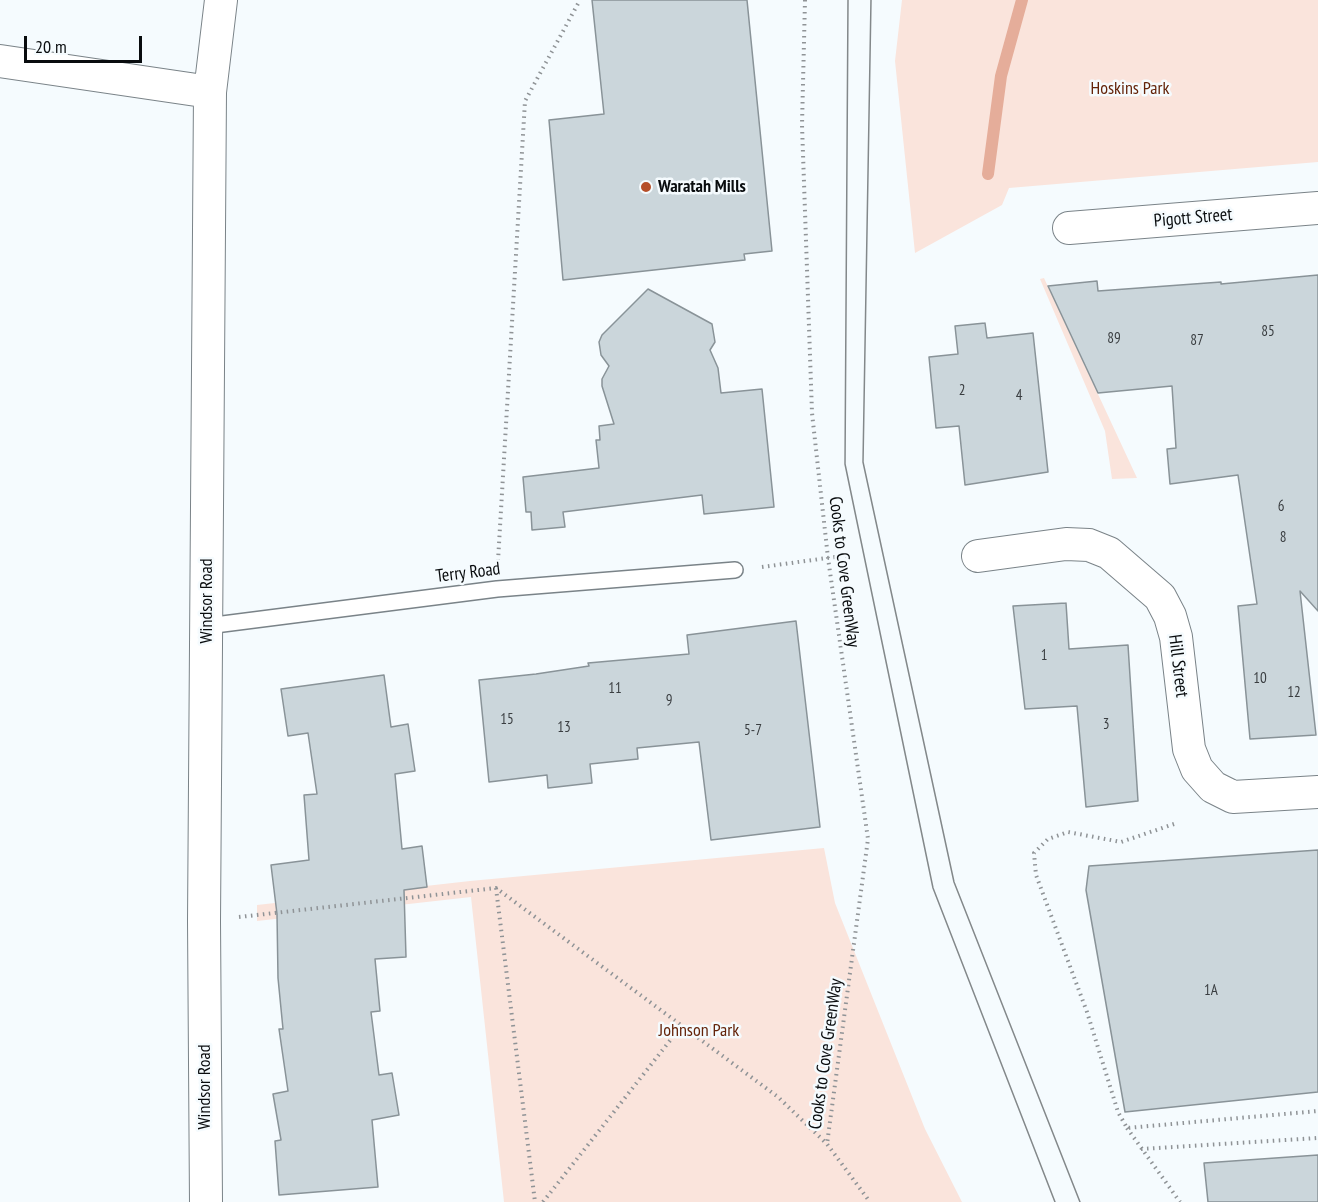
<!DOCTYPE html>
<html>
<head>
<meta charset="utf-8">
<style>
  body { margin:0 }
  #map { position:relative; width:1318px; height:1202px; overflow:hidden; background:#f5fbfe; font-family:"PT Sans Narrow",sans-serif }
  canvas { display:block }
  .scale { position:absolute; left:24px; top:36px; width:118px; height:27px; box-sizing:border-box; border:3px solid #090c0e; border-top:0; padding-left:8px; font-size:18px; line-height:21px; white-space:nowrap; color:#090c0e; -webkit-text-stroke:4px #f5fbfe; paint-order:stroke }
</style>
</head>
<body>
<div id="map">
<canvas width="1318" height="1202"></canvas>
<div class="scale">20 m</div>
</div>
<script>
const c = document.querySelector('canvas').getContext('2d');
c.lineJoin = 'round';
function fill(path, color) {
  c.fillStyle = color;
  c.fill(path, 'evenodd');
}
function toPath(rows) {
  const path = new Path2D();
  for (const r of rows) {
    path.moveTo(r[0], r[1]);
    for (let i = 2; i < r.length; i += 2) path.lineTo(r[i], r[i + 1]);
  }
  return path;
}
function trace(path, color, width, dash) {
  c.strokeStyle = color;
  c.lineWidth = width;
  c.lineCap = dash ? 'butt' : 'round';
  c.setLineDash(dash || []);
  c.stroke(path);
}
function write(font, color, halo, rows, align = 'center') {
  c.font = font + ' "PT Sans Narrow",sans-serif';
  c.lineWidth = 5;
  c.setLineDash([]);
  c.textBaseline = 'middle';
  c.strokeStyle = halo;
  c.fillStyle = color;
  for (const [text, x, y, turn = 0] of rows) {
    c.save();
    c.translate(x, y);
    c.rotate((+turn || 0) * Math.PI / 180);
    c.textAlign = isNaN(turn) ? turn : align;
    if (halo) c.strokeText(text, 0, 0);
    c.fillText(text, 0, 0);
    c.restore();
  }
}
fill(toPath([
  [902,0,1318,0,1318,162,1009,188,1002,205,915,253,895,61],
  [1044,278,1137,478,1112,479,1105,431,1040,279],
  [824,848,835,903,925,1129,962,1202,504,1202,471,897,257,921,257,905,470,881]
]), '#fae4dc');
trace(toPath([
  [988,174,1001,76,1022,0]
]), '#e5ad9a', 12);
const building = toPath([
  [592,0,747,0,772,251,744,254,745,260,563,280,549,120,604,114,592,0],
  [1318,275,1318,611,1300,591,1316,735,1250,739,1238,606,1257,604,1238,475,1170,484,1167,449,1176,448,1172,386,1098,393,1048,286,1097,281,1098,291,1221,282,1221,284,1318,275],
  [648,289,712,324,715,342,710,350,718,368,721,393,762,389,774,507,704,514,702,495,563,512,565,527,532,530,531,512,526,512,523,477,599,468,596,440,600,440,599,426,614,424,602,386,602,379,609,366,601,355,599,342,602,335,648,289],
  [985,323,987,338,1033,333,1048,472,965,485,959,426,936,428,929,357,958,354,955,326,985,323],
  [1066,603,1069,649,1128,645,1138,801,1086,807,1077,706,1025,709,1013,606,1066,603],
  [796,621,820,827,711,840,699,742,637,748,638,759,590,764,592,783,548,788,547,775,489,782,479,680,536,674,589,666,588,663,689,654,687,635,796,621],
  [384,675,391,727,408,724,415,771,395,774,402,849,422,846,427,887,404,890,406,957,375,959,380,1011,371,1012,379,1075,392,1073,399,1115,372,1120,378,1187,279,1195,275,1141,281,1140,273,1094,288,1091,279,1029,283,1029,278,978,277,914,271,865,309,860,304,795,317,794,308,733,288,736,281,689,384,675],
  [1318,850,1318,1092,1125,1112,1086,890,1089,866,1318,850],
  [1318,1155,1318,1202,1208,1202,1204,1163,1318,1155]
]);
fill(building, '#cbd6db');
trace(building, '#899398', 1.5);
const lane = toPath([
  [207,626,497,589,735,570]
]);
const street = toPath([
  [0,61,210,92],
  [1069,228,1318,208],
  [978,556,1066,544,1089,545,1109,553,1160,597,1170,616,1176,637,1189,749,1197,769,1213,787,1233,797,1318,792],
  [206,1202,204,921,210,92,221,0]
]);
trace(lane, '#7a8388', 18);
trace(street, '#7a8388', 34);
trace(toPath([
  [805,0,802,125,812,413,828,558,868,839,827,1144],
  [498,561,525,101,580,0],
  [762,567,849,555],
  [1174,824,1121,842,1068,832,1048,839,1034,853,1036,875,1087,1012,1118,1112,1127,1128,1318,1111],
  [496,888,535,1202],
  [239,917,496,888,778,1097,827,1144,870,1202],
  [1127,1128,1180,1202],
  [1141,1149,1318,1138],
  [543,1202,683,1024]
]), '#8f9396', 4, [1.5, 4.5]);
trace(lane, '#fff', 15);
trace(street, '#fff', 32);
trace(toPath([
  [848,0,845,464,933,888,1055,1202],
  [871,0,863,462,954,882,1080,1202]
]), '#83888a', 1.5);
for (const [x, y, r, color] of [
  [646,187,6,"#b54e28"]
]) {
  const dot = new Path2D();
  dot.arc(x, y, r, 0, 2 * Math.PI);
  c.fillStyle = color;
  c.fill(dot);
  trace(dot, '#f5fbfe', 2);
}
write('15px', '#3a3e41', null, [
  ["85",1268,332],
  ["89",1114,339],
  ["87",1197,341],
  ["2",962,391],
  ["4",1019,396],
  ["6",1281,507],
  ["8",1283,538],
  ["1",1044,656],
  ["10",1260,679],
  ["11",615,689],
  ["12",1294,693],
  ["9",669,701],
  ["15",507,720],
  ["3",1106,725],
  ["13",564,728],
  ["5-7",753,731],
  ["1A",1211,991]
]);
write('18px', '#642309', '#f5fbfe', [
  ["Hoskins Park",1130,89],
  ["Johnson Park",699,1031]
]);
write('bold 18px', '#090c0e', '#f5fbfe', [
  ["Waratah Mills",658,187]
], 'left');
write('18px', '#090c0e', '#f5fbfe', [
  ["Pigott Street",1193,218,-5],
  ["Cooks to Cove GreenWay",844,572,83],
  ["Terry Road",468,573,-7],
  ["Windsor Road",207,601,-90],
  ["Hill Street",1178,666,83],
  ["Cooks to Cove GreenWay",826,1054,-82],
  ["Windsor Road",205,1087,-90]
]);
</script>
</body>
</html>
